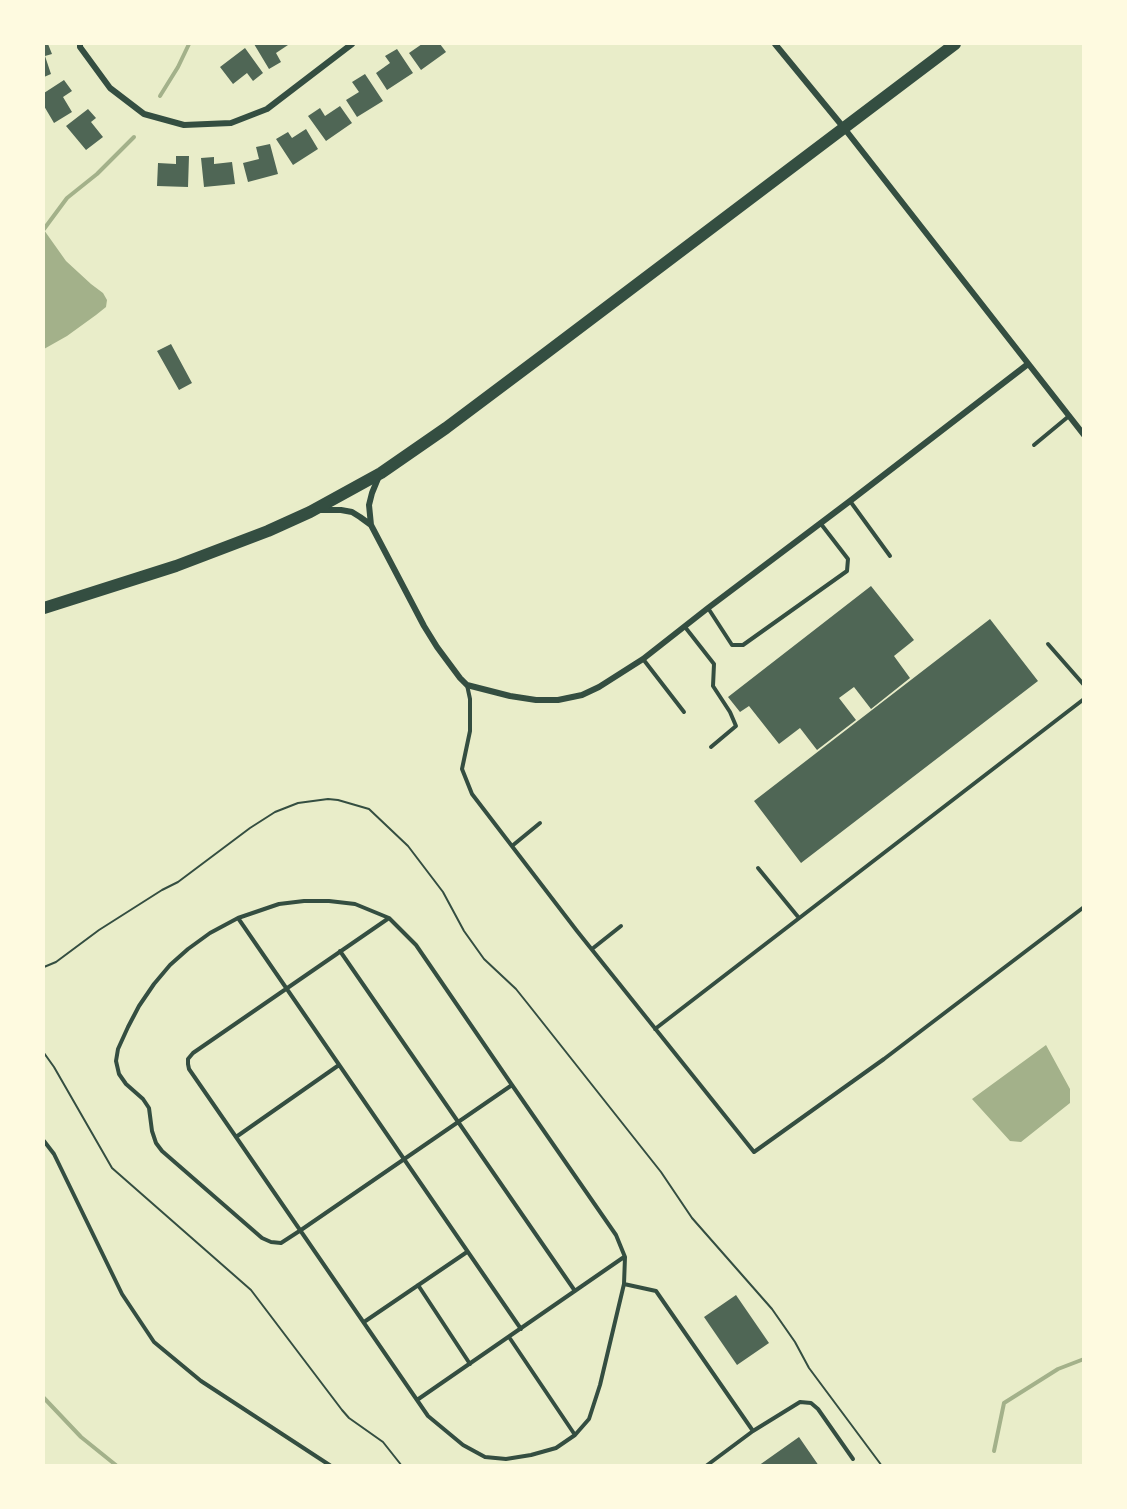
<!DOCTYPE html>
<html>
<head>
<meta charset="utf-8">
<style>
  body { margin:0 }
  #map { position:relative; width:1127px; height:1509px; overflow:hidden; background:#e9edc9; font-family:"Archivo Narrow",sans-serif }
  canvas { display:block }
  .frame { position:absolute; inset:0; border:45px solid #fefae0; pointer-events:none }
</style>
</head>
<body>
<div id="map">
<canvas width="1127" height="1509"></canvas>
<div class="frame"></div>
</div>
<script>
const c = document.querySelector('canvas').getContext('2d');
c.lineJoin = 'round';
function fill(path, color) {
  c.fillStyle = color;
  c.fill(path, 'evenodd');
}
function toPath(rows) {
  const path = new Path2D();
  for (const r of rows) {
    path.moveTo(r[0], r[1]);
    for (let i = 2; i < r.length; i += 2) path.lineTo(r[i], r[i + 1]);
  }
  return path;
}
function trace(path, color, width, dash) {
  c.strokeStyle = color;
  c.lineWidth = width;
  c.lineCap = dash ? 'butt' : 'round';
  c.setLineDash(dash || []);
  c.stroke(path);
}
fill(toPath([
  [44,230,66,261,91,284,103,293,107,300,106,307,96,315,67,336,44,349],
  [1046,1045,1070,1089,1070,1103,1021,1142,1010,1141,972,1099]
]), '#a3b18a');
trace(toPath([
  [160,96,178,67,189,44],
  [44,229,67,198,97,174,134,137],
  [44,1398,81,1437,117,1466],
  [994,1451,1004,1403,1058,1369,1084,1359]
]), '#a3b18a', 4);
fill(toPath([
  [44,44,48,44,52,54,45,56,51,74,44,77],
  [254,44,288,44,288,45,276,53,281,62,269,69],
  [422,44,440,44,446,52,421,70,409,53],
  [245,48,263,73,253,81,247,73,233,84,220,67],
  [397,49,413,73,387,90,376,73,390,63,385,56],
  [365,74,383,101,357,117,346,100,359,92,352,82],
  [64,80,72,91,63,97,72,112,54,123,44,106,44,93],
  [340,106,352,123,326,141,308,116,320,108,325,116],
  [88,109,96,118,91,122,103,137,86,150,66,126],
  [306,129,318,149,293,165,276,139,288,132,292,138],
  [270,144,278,174,248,182,243,163,259,159,256,147],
  [176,156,189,156,188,187,157,186,158,163,176,164],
  [214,157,214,164,232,162,235,184,204,187,201,158],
  [171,344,192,383,179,390,157,351],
  [871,586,914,640,894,656,910,678,871,709,854,687,839,698,856,720,817,750,800,728,779,744,749,706,740,712,728,697],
  [990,619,1038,681,801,863,754,801],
  [736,1295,769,1343,737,1365,704,1317],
  [799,1437,819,1466,758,1466]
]), '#4f6655');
trace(toPath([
  [44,967,56,962,99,930,162,890,178,882,250,828,275,812,298,803,328,799,338,800,369,809,408,846,443,892,464,931,484,959,516,989,528,1004,661,1172,692,1218,772,1309,795,1342,809,1368,882,1466],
  [44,1053,54,1067,112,1168,251,1290,342,1410,349,1418,383,1442,402,1466]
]), '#344e41', 2);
trace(toPath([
  [1034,445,1069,416],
  [850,501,890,556],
  [708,608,732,645,743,645,847,571,848,559,821,524],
  [685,627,714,664,713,686,730,712,736,726,711,747],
  [1048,644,1084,685],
  [643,659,684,712],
  [467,685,470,699,470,731,462,769,472,794,577,931,754,1152,884,1059,1084,907],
  [512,846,540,823],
  [758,868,799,918],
  [238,918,521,1329],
  [389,918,193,1053,188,1059,188,1064,189,1069,236,1137,428,1416,463,1445,485,1457,506,1459,531,1455,556,1448,575,1435,589,1419,600,1385,624,1284,656,1291,753,1431],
  [592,949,621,926],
  [340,951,575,1291],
  [655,1029,1084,699],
  [512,1085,301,1230,281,1243,271,1242,262,1238,162,1151,156,1143,152,1131,149,1108,143,1099,126,1084,119,1074,116,1061,118,1049,128,1027,139,1006,154,984,170,965,188,949,210,933,238,918,279,904,304,901,329,901,355,904,389,918,416,945,512,1085,616,1235,625,1257,624,1284],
  [236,1137,339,1065],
  [44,1141,54,1154,122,1294,154,1342,201,1381,331,1466],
  [418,1285,470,1364],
  [364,1322,467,1252],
  [509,1337,575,1435],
  [417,1400,624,1257],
  [706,1466,753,1431,800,1402,811,1403,818,1409,853,1459]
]), '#344e41', 4);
trace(toPath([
  [80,44,80,47,110,88,144,114,184,125,231,123,267,109,352,44],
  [775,44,844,128,1084,435],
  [379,476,372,493,369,505,371,525,424,626,437,647,460,678,467,685,510,696,536,700,558,700,582,695,599,687,643,659,708,608,850,501,1028,364],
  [319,510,341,510,352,512,360,517,371,525]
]), '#344e41', 6);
trace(toPath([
  [44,608,176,566,268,531,310,512,381,473,446,428,546,353,955,44]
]), '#344e41', 12);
</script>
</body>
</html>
